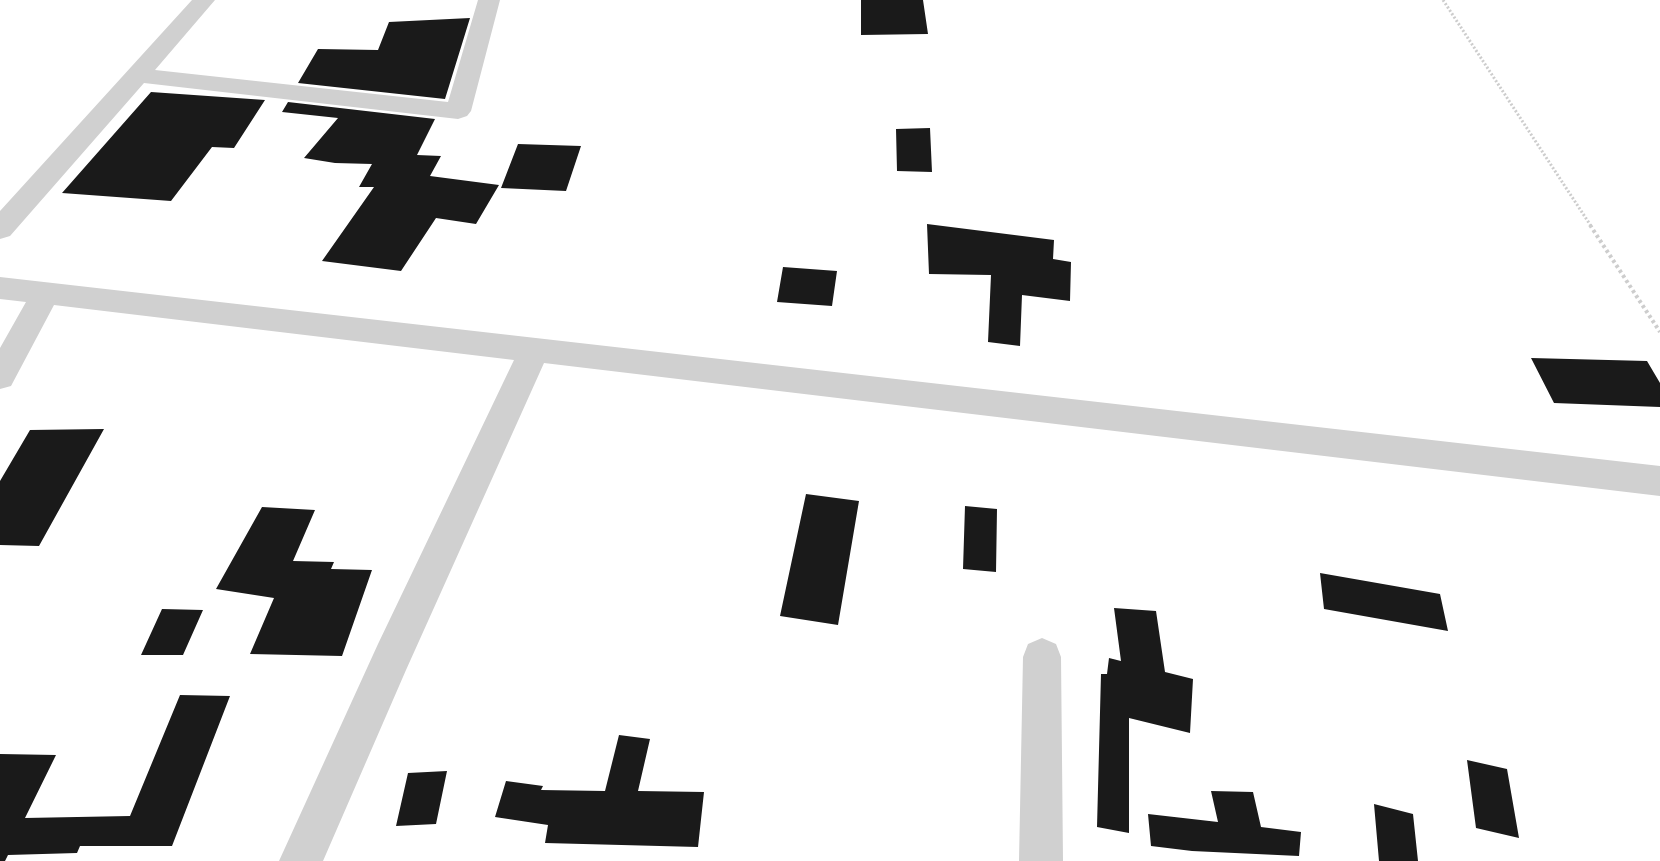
<!DOCTYPE html>
<html>
<head>
<meta charset="utf-8">
<style>
  body { margin:0 }
  canvas { display:block; background:#fff }
</style>
</head>
<body>
<canvas width="1660" height="861"></canvas>
<script>
const c = document.querySelector('canvas').getContext('2d');
c.lineJoin = 'round';
function fill(path, color) {
  c.fillStyle = color;
  c.fill(path, 'evenodd');
}
function toPath(rows) {
  const path = new Path2D();
  for (const r of rows) {
    path.moveTo(r[0], r[1]);
    for (let i = 2; i < r.length; i += 2) path.lineTo(r[i], r[i + 1]);
  }
  return path;
}
function trace(path, color, width, dash) {
  c.strokeStyle = color;
  c.lineWidth = width;
  c.lineCap = dash ? 'butt' : 'round';
  c.setLineDash(dash || []);
  c.stroke(path);
}
fill(toPath([
  [861,0,923,0,928,34,861,35],
  [470,18,445,99,298,83,318,49,378,50,389,22],
  [151,92,265,100,234,148,212,147,171,201,62,193],
  [288,102,435,119,417,155,441,156,430,176,499,185,476,224,436,218,401,271,322,261,374,187,359,187,372,164,335,163,304,158,338,118,282,112],
  [930,128,932,172,897,171,896,129],
  [518,144,581,146,566,191,501,188],
  [927,224,1054,240,1053,259,1071,262,1070,301,1022,295,1020,346,988,342,991,275,929,274],
  [783,267,837,271,832,306,777,302],
  [1531,358,1647,361,1660,383,1660,407,1554,403],
  [104,429,39,546,0,545,0,481,30,430],
  [806,494,859,501,838,625,780,616],
  [965,506,997,509,996,572,963,569],
  [262,507,315,510,293,561,334,562,331,569,372,570,342,656,250,654,274,598,216,589],
  [1320,573,1440,594,1448,631,1324,609],
  [1114,608,1156,611,1165,672,1193,679,1190,733,1129,718,1129,833,1097,827,1101,674,1107,674,1109,658,1121,661],
  [162,609,203,610,183,655,141,655],
  [180,695,230,696,172,846,80,846,77,853,8,855,5,861,0,861,0,754,56,755,25,818,130,816],
  [619,735,650,739,638,791,704,792,698,847,545,843,548,825,495,817,506,781,543,786,541,790,605,791],
  [1467,760,1507,769,1519,838,1476,828],
  [447,771,436,824,396,826,408,773],
  [1211,791,1253,792,1261,827,1301,832,1299,856,1192,851,1151,846,1148,814,1218,822],
  [1374,804,1413,814,1418,861,1379,861]
]), '#1a1a1a');
trace(toPath([
  [1443,0,1591,226]
]), '#cdcdcd', 3, [2, 2]);
trace(toPath([
  [1590,225,1660,332]
]), '#cdcdcd', 4, [3, 3]);
fill(toPath([
  [192,0,215,0,155,70,448,102,478,0,500,0,471,111,467,116,458,119,144,83,10,236,0,239,0,211,192,0],
  [0,277,1660,466,1660,496,544,363,406,670,323,861,279,861,378,644,514,360,54,305,11,386,0,389,0,348,26,302,0,299,0,277],
  [1042,638,1056,644,1061,657,1063,861,1019,861,1023,657,1028,644,1042,638]
]), '#d0d0d0');
</script>
</body>
</html>
